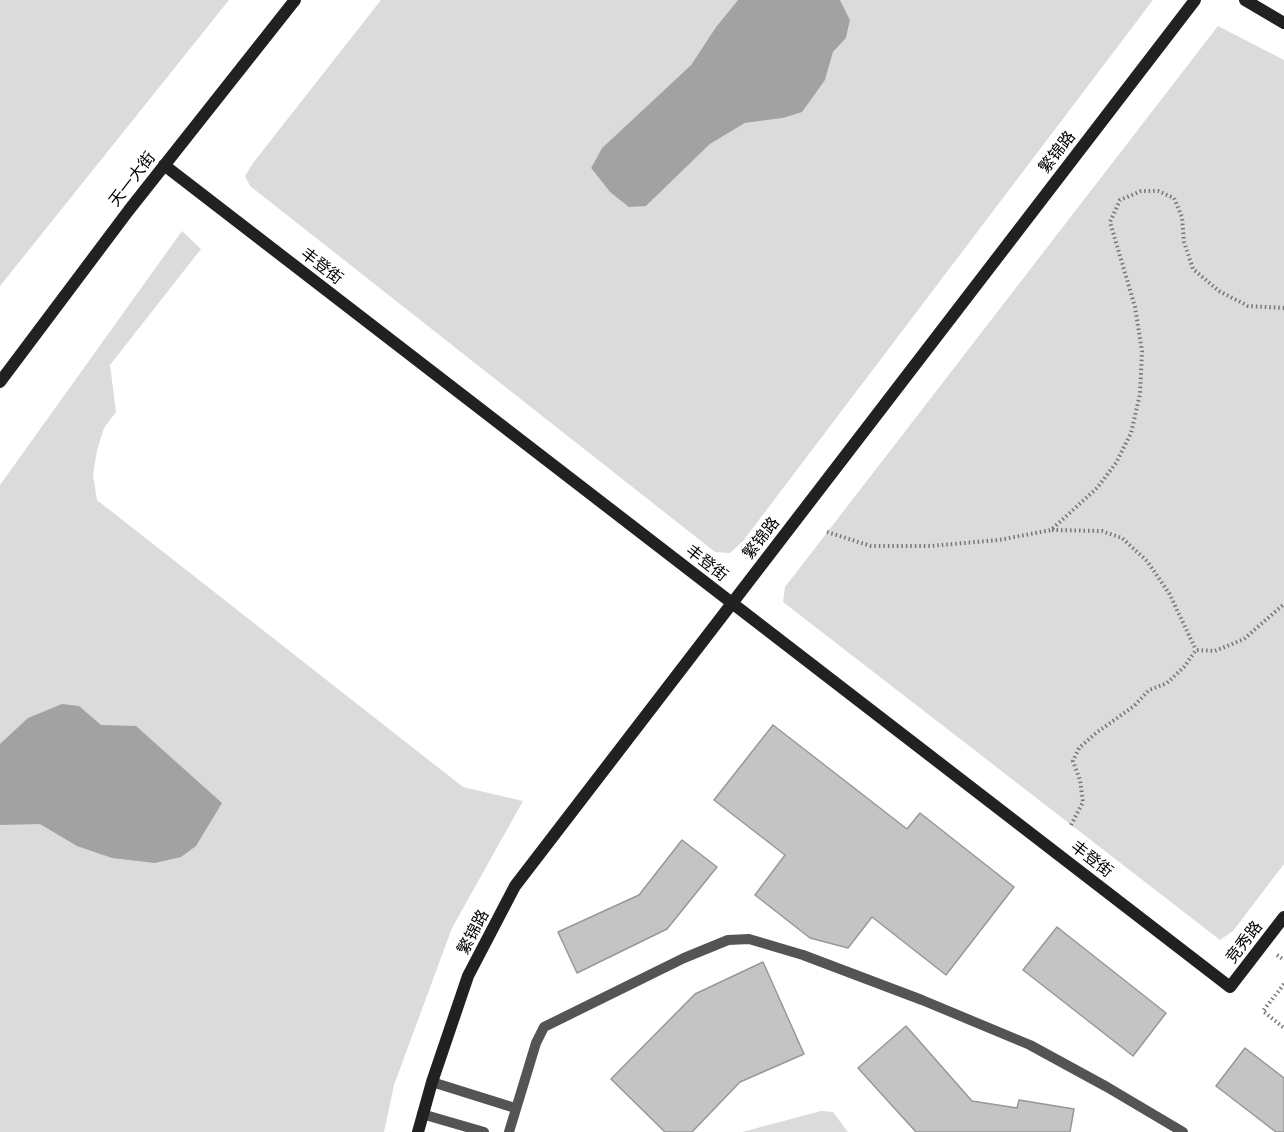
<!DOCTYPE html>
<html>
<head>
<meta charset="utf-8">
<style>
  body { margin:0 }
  canvas { display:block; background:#fff }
</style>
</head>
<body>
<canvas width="1284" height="1132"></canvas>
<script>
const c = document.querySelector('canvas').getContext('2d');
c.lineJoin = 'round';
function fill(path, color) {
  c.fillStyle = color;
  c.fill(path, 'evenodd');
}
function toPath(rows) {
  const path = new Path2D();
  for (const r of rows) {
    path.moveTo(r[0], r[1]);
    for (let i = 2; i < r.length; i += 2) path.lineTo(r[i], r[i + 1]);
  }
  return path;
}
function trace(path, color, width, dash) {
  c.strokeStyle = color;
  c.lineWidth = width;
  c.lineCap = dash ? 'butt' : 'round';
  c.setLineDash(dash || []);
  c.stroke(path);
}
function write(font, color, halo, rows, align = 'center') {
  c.font = font + ' Commissioner,"Noto Sans SC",sans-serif';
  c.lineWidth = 6;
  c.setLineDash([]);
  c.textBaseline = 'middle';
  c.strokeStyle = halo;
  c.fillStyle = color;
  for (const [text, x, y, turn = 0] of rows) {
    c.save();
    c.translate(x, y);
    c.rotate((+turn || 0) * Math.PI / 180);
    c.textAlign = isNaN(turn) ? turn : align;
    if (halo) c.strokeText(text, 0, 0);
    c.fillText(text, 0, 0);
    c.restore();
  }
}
fill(toPath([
  [0,0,229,0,0,286],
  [381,0,738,0,716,27,691,65,602,148,591,168,610,192,646,206,710,144,745,123,783,118,825,80,833,52,846,38,850,20,840,0,1153,0,743,541,730,553,715,552,250,186,245,176,253,163],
  [1218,26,1284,60,1284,864,1233,931,1220,940,783,602,785,587],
  [182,231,201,249,110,365,116,412,104,428,97,450,93,475,97,500,463,787,523,801,452,928,394,1085,384,1132,0,1132,0,485],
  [821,1111,833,1112,848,1132,742,1132]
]), '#dbdbdb');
fill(toPath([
  [738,0,840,0,850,20,846,38,833,52,825,80,802,112,783,118,745,123,710,144,646,206,629,207,610,192,591,168,602,148,691,65,716,27],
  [62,704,79,706,101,725,136,726,222,803,196,846,181,857,155,863,112,858,77,846,40,824,0,825,0,744,28,718]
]), '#a2a2a2');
const building = toPath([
  [773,725,907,829,920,813,1014,887,946,975,872,917,848,948,810,938,755,895,785,855,714,800,773,725],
  [682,840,717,867,667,929,577,973,558,932,639,895,682,840],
  [1057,927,1166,1013,1133,1056,1023,970,1057,927],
  [763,962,804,1054,740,1082,692,1132,665,1132,611,1079,695,994,763,962],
  [906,1026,972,1101,1017,1108,1019,1100,1074,1109,1070,1132,916,1132,858,1068,906,1026],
  [1245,1048,1284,1078,1284,1132,1276,1132,1216,1086,1245,1048]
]);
fill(building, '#c4c4c4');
trace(building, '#989898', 1.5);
trace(toPath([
  [1052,530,1102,531,1122,538,1147,561,1169,593,1196,650],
  [827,532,871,546,930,546,999,540,1051,530,1097,488,1116,463,1131,433,1140,394,1142,351,1135,307,1110,222,1120,200,1141,191,1158,191,1174,198,1182,217,1184,242,1193,269,1219,291,1248,306,1284,308],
  [1071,825,1083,802,1080,780,1073,761,1079,748,1096,733,1134,706,1149,690,1167,683,1184,667,1196,650,1215,651,1244,639,1284,604],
  [1277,955,1284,960],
  [1284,984,1263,1011,1284,1028]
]), '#767676', 4, [1.5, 3]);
trace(toPath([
  [432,1082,515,1108],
  [422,1114,484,1132],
  [509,1132,536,1043,544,1027,684,958,728,940,749,939,803,955,922,1000,1030,1045,1107,1087,1183,1132]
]), '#545454', 10);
trace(toPath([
  [1245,0,1284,23],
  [164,165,1230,987,1284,917],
  [0,382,129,210,295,0],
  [418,1132,432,1082,468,976,515,886,1195,0]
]), '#212121', 12);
write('16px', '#000', '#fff', [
  ["繁锦路",1057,152,-52],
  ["天一大街",132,179,-52],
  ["丰登街",322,266,38],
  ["繁锦路",761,538,-52],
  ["丰登街",707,563,38],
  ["丰登街",1092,859,38],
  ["繁锦路",473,932,-62],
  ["竞秀路",1244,942,-52]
]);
</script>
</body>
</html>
